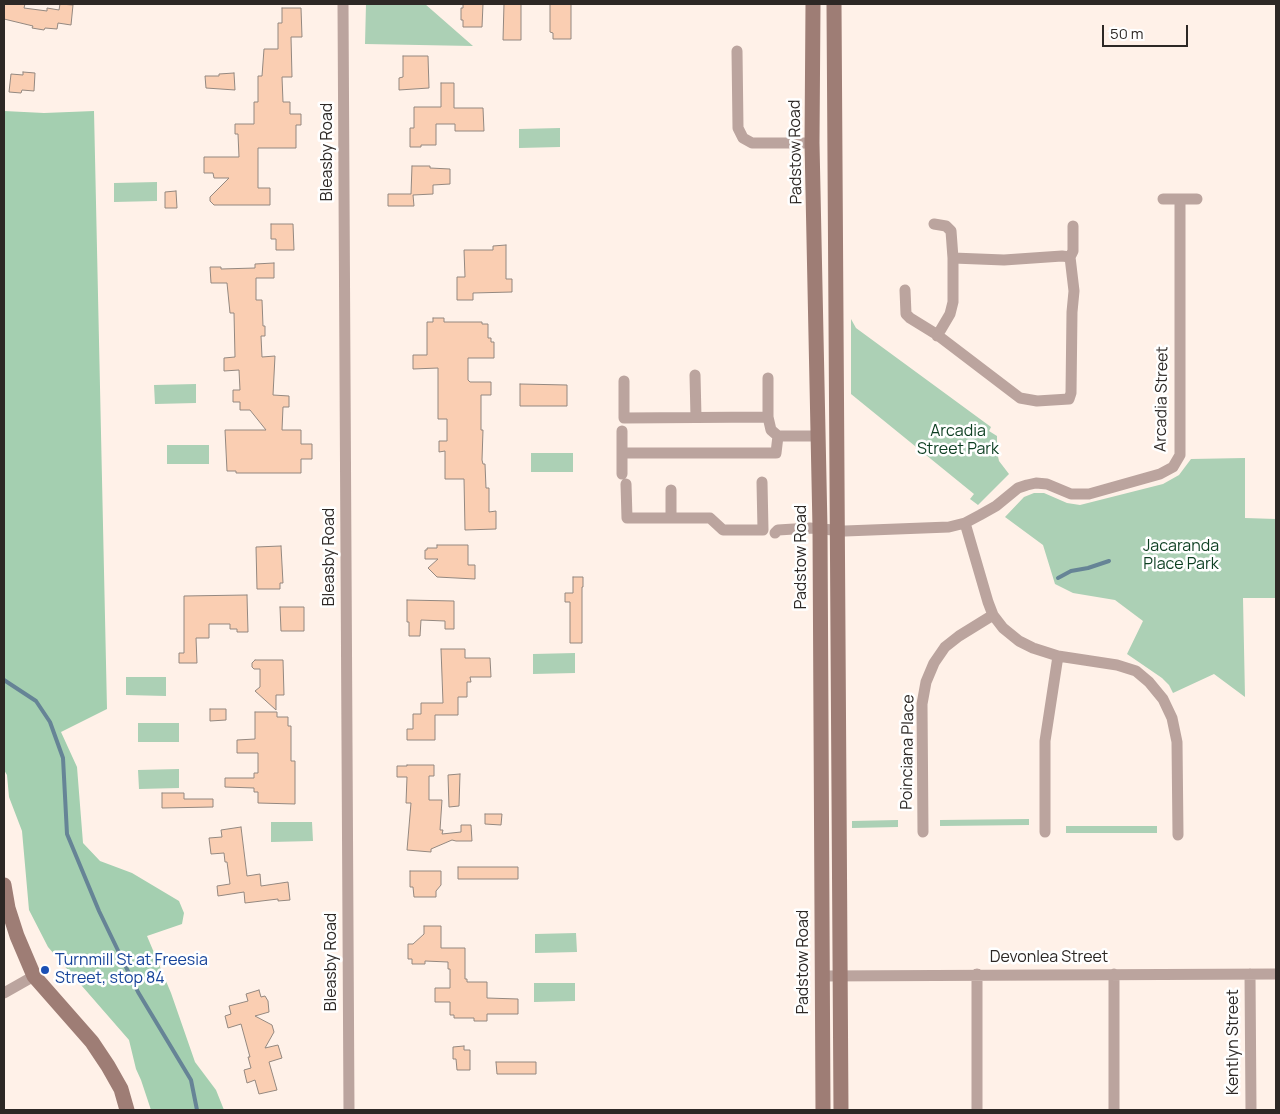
<!DOCTYPE html>
<html>
<head>
<meta charset="utf-8">
<style>
  body { margin:0 }
  #map { position:relative; width:1280px; height:1114px; overflow:hidden; background:#fff1e8; font-family:Manrope,sans-serif }
  canvas { display:block }
  .frame { position:absolute; inset:0; border:5px solid #2d2825; pointer-events:none }
  .scale { position:absolute; left:1102px; top:25px; width:86px; height:22px; box-sizing:border-box; border:2px solid #2d2825; border-top:0; padding-left:6px; font-size:15px; line-height:18px; white-space:nowrap; color:#2d2825; -webkit-text-stroke:4px #fff; paint-order:stroke }
</style>
</head>
<body>
<div id="map">
<canvas width="1280" height="1114"></canvas>
<div class="frame"></div>
<div class="scale">50 m</div>
</div>
<script>
const c = document.querySelector('canvas').getContext('2d');
c.lineJoin = 'round';
function fill(path, color) {
  c.fillStyle = color;
  c.fill(path, 'evenodd');
}
function toPath(rows) {
  const path = new Path2D();
  for (const r of rows) {
    path.moveTo(r[0], r[1]);
    for (let i = 2; i < r.length; i += 2) path.lineTo(r[i], r[i + 1]);
  }
  return path;
}
function trace(path, color, width, dash) {
  c.strokeStyle = color;
  c.lineWidth = width;
  c.lineCap = dash ? 'butt' : 'round';
  c.setLineDash(dash || []);
  c.stroke(path);
}
function write(font, color, halo, rows, align = 'center') {
  c.font = font + ' Manrope,sans-serif';
  c.lineWidth = 5;
  c.setLineDash([]);
  c.textBaseline = 'middle';
  c.strokeStyle = halo;
  c.fillStyle = color;
  for (const [text, x, y, turn = 0] of rows) {
    c.save();
    c.translate(x, y);
    c.rotate((+turn || 0) * Math.PI / 180);
    c.textAlign = isNaN(turn) ? turn : align;
    if (halo) c.strokeText(text, 0, 0);
    c.fillText(text, 0, 0);
    c.restore();
  }
}
fill(toPath([
  [366,4,425,4,473,46,365,44],
  [560,128,560,147,519,148,519,129],
  [157,182,157,201,114,202,114,183],
  [851,319,856,328,991,427,989,431,997,436,997,452,999,461,1009,474,978,505,970,499,974,494,851,394],
  [196,384,196,403,155,404,154,385],
  [167,445,209,445,209,464,167,464],
  [531,453,573,453,573,472,531,472],
  [1245,458,1245,518,1276,519,1276,598,1243,598,1245,697,1214,674,1173,693,1169,685,1162,678,1127,654,1143,621,1115,600,1073,593,1055,584,1043,545,1005,517,1024,497,1034,493,1044,493,1067,503,1080,505,1163,484,1179,475,1191,459],
  [575,653,575,673,533,674,533,654],
  [126,677,166,677,166,696,126,695],
  [138,723,179,723,179,742,138,742],
  [179,769,179,788,139,789,138,770],
  [1029,819,1029,825,940,826,940,820],
  [898,820,898,827,852,828,852,821],
  [271,822,312,822,313,841,271,842],
  [1066,826,1157,826,1157,833,1066,833],
  [576,933,577,952,535,953,535,934],
  [534,983,575,983,575,1001,534,1002]
]), '#acd0b5');
fill(toPath([
  [4,111,44,113,94,111,107,709,61,732,77,767,83,843,100,861,132,873,179,901,184,913,182,924,147,936,171,993,195,1062,216,1090,224,1110,151,1110,141,1080,136,1069,129,1040,48,947,29,910,22,831,9,797,7,775,4,770]
]), '#a4cfb0');
trace(toPath([
  [1058,578,1071,571,1088,568,1109,561],
  [4,680,36,701,50,722,63,758,67,834,99,911,138,992,191,1080,197,1110]
]), '#668496', 4);
const building = toPath([
  [4,4,25,4,24,8,47,11,47,8,59,10,60,4,73,5,71,25,58,23,57,29,45,28,44,30,32,28,33,26,4,19,4,4],
  [463,4,483,4,482,27,463,27,463,20,461,20,461,8,463,8,463,4],
  [504,4,520,4,521,5,521,40,503,40,504,4],
  [550,4,571,4,571,39,553,39,553,33,550,32,550,4],
  [282,8,301,8,302,37,291,37,292,77,282,77,283,102,290,102,290,114,301,114,301,125,296,125,296,148,258,148,258,188,270,188,270,205,214,205,210,201,210,197,229,178,214,178,213,173,204,173,204,157,239,157,238,134,235,134,235,124,254,124,254,102,258,102,258,76,262,76,264,49,278,49,278,23,282,23,282,8],
  [403,56,428,56,429,88,399,90,399,78,403,77,403,56],
  [23,72,35,73,34,91,22,90,21,93,9,92,11,74,23,75,23,72],
  [234,73,235,90,206,88,205,76,219,76,219,74,234,73],
  [441,83,454,83,454,108,483,108,484,131,455,131,455,124,436,124,436,145,421,145,421,147,410,147,410,128,414,128,414,107,441,107,441,83],
  [412,166,430,166,430,168,450,169,450,184,433,185,433,194,413,195,414,206,388,206,388,194,411,194,412,166],
  [176,191,177,208,165,208,165,192,176,191],
  [271,224,293,224,294,250,276,250,276,239,271,239,271,224],
  [506,245,506,279,512,279,512,292,473,293,473,300,457,300,457,277,465,277,464,250,493,250,493,246,506,245],
  [274,263,274,278,256,278,256,300,262,300,263,326,265,326,265,336,261,336,262,357,275,356,273,395,289,396,289,407,283,407,282,430,301,430,301,444,312,444,312,459,301,459,301,473,236,473,236,471,227,471,225,430,266,430,250,410,240,410,240,402,233,402,233,390,240,390,239,370,224,371,224,358,235,357,234,313,230,313,227,283,211,283,210,267,221,267,221,269,255,268,255,264,274,263],
  [433,318,444,318,444,322,482,322,482,324,488,324,488,338,491,338,491,342,494,342,494,358,468,358,468,380,470,382,491,382,491,395,481,395,481,430,483,430,482,460,483,464,485,464,486,488,489,488,489,512,496,511,496,529,465,530,464,479,445,479,445,451,439,452,439,441,447,441,447,419,438,419,438,368,413,369,413,355,427,355,427,322,433,322,433,318],
  [520,384,567,385,567,406,520,406,520,384],
  [437,545,468,545,468,565,475,565,475,579,437,577,428,568,438,559,425,559,425,550,427,550,427,548,437,548,437,545],
  [281,546,283,583,280,583,280,589,257,589,256,547,281,546],
  [573,577,583,577,583,587,582,587,582,643,570,643,570,602,565,602,565,593,573,593,573,577],
  [247,595,248,632,237,632,237,629,230,629,230,624,209,624,209,638,196,638,197,663,179,663,179,653,184,653,184,596,247,595],
  [407,600,454,601,454,629,445,629,445,621,421,620,420,636,409,636,409,622,407,622,407,600],
  [280,607,304,607,304,631,281,631,280,607],
  [441,649,465,649,465,658,490,658,491,677,470,677,471,682,467,682,467,697,458,697,458,715,435,715,435,740,407,740,407,729,413,729,413,714,421,714,421,703,443,703,441,649],
  [255,660,283,660,284,695,276,695,276,710,255,691,260,687,260,669,254,669,252,667,252,663,255,660],
  [210,709,226,709,226,720,210,721,210,709],
  [255,712,277,712,277,717,288,717,288,726,291,726,291,761,295,761,295,804,258,803,258,792,254,792,254,788,225,787,225,778,254,778,254,773,258,773,258,753,237,753,237,740,255,739,255,712],
  [407,765,434,765,434,776,429,776,429,800,442,800,440,830,443,830,442,834,461,832,461,825,471,825,472,841,456,841,452,840,431,849,431,852,407,850,411,803,406,803,407,777,397,777,397,766,407,766,407,765],
  [460,774,459,806,449,807,448,775,460,774],
  [162,793,184,793,184,799,213,799,213,807,162,808,162,793],
  [485,814,502,814,501,825,485,824,485,814],
  [241,827,247,876,260,874,261,886,288,882,290,900,278,901,278,899,245,903,244,892,218,896,217,886,230,884,227,862,225,862,224,853,211,854,209,838,222,837,221,830,241,827],
  [458,867,518,867,518,879,458,879,458,867],
  [410,871,441,871,441,885,436,891,436,897,414,897,413,887,410,887,410,871],
  [424,926,441,926,441,948,465,948,465,979,467,979,467,982,487,982,487,998,518,999,518,1014,487,1014,487,1021,474,1021,474,1018,454,1018,454,1015,450,1015,450,1002,435,1002,435,988,450,988,450,969,448,969,448,962,425,961,425,964,412,964,412,959,408,959,408,944,413,944,424,934,424,926],
  [259,990,261,997,265,996,268,1001,269,1012,255,1016,272,1025,274,1032,265,1048,278,1045,282,1058,269,1062,277,1090,259,1094,255,1080,247,1083,244,1070,251,1068,248,1057,250,1057,241,1024,228,1028,225,1016,231,1014,229,1006,248,1001,246,994,259,990],
  [464,1046,464,1050,470,1050,470,1070,457,1070,456,1059,453,1059,453,1047,464,1046],
  [496,1062,536,1062,536,1074,497,1074,496,1062]
]);
fill(building, '#faceb2');
trace(building, '#948880', 1);
trace(toPath([
  [343,4,349,1110],
  [737,51,738,128,743,138,752,143,812,143],
  [1163,199,1197,199],
  [934,224,946,226,951,231,953,258,953,302,950,314,937,336],
  [1070,257,1073,251,1073,226],
  [905,290,906,314,910,318,936,334,1020,398,1037,401,1069,399,1071,393,1072,312,1074,291,1070,257,1062,256,1004,260,953,258],
  [695,375,696,417],
  [624,381,624,418,768,417,771,430,778,436],
  [768,417,768,378],
  [622,431,622,474],
  [778,436,818,436],
  [622,453,776,453,778,436],
  [626,484,627,518,710,518,723,530,763,530,762,482],
  [671,517,671,490],
  [965,523,988,602,993,615,1003,628,1019,641,1033,648,1058,656,1117,665,1136,671,1149,682,1163,699,1172,718,1177,742,1178,835],
  [775,533,778,530,810,528,845,531,949,527,965,523,980,515,996,506,1018,488,1027,485,1036,483,1047,484,1071,494,1089,494,1160,474,1173,467,1180,455,1180,199],
  [923,832,922,704,926,682,934,663,945,647,959,636,993,615],
  [1045,832,1045,741,1058,656],
  [977,974,977,1110],
  [1114,974,1114,1110],
  [1250,974,1251,1110],
  [821,976,1276,974],
  [4,993,34,976]
]), '#bba49e', 11);
trace(toPath([
  [813,4,812,143,820,528,823,1110],
  [834,4,841,1110],
  [4,885,8,908,17,936,34,976,92,1042,108,1066,121,1089,127,1110]
]), '#9e7d75', 15);
for (const [x, y, r, color] of [
  [45,970,5,"#1a4fb4"]
]) {
  const dot = new Path2D();
  dot.arc(x, y, r, 0, 2 * Math.PI);
  c.fillStyle = color;
  c.fill(dot);
  trace(dot, '#fff', 2);
}
write('16px', '#2d2825', '#fff', [
  ["Bleasby Road",328,152,-90],
  ["Padstow Road",796,152,-91],
  ["Arcadia Street",1162,399,-89],
  ["Bleasby Road",330,557,-90],
  ["Padstow Road",802,557,-90],
  ["Poinciana Place",908,752,-89],
  ["Devonlea Street",1049,958],
  ["Bleasby Road",332,962,-90],
  ["Padstow Road",804,962,-90],
  ["Kentlyn Street",1234,1042,-90]
]);
write('16px', '#0d3f22', '#fff', [
  ["Arcadia",958,432],
  ["Street Park",958,450],
  ["Jacaranda",1181,547],
  ["Place Park",1181,565]
]);
write('16px', '#164399', '#fff', [
  ["Turnmill St at Freesia",55,961],
  ["Street, stop 84",55,979]
], 'left');
</script>
</body>
</html>
